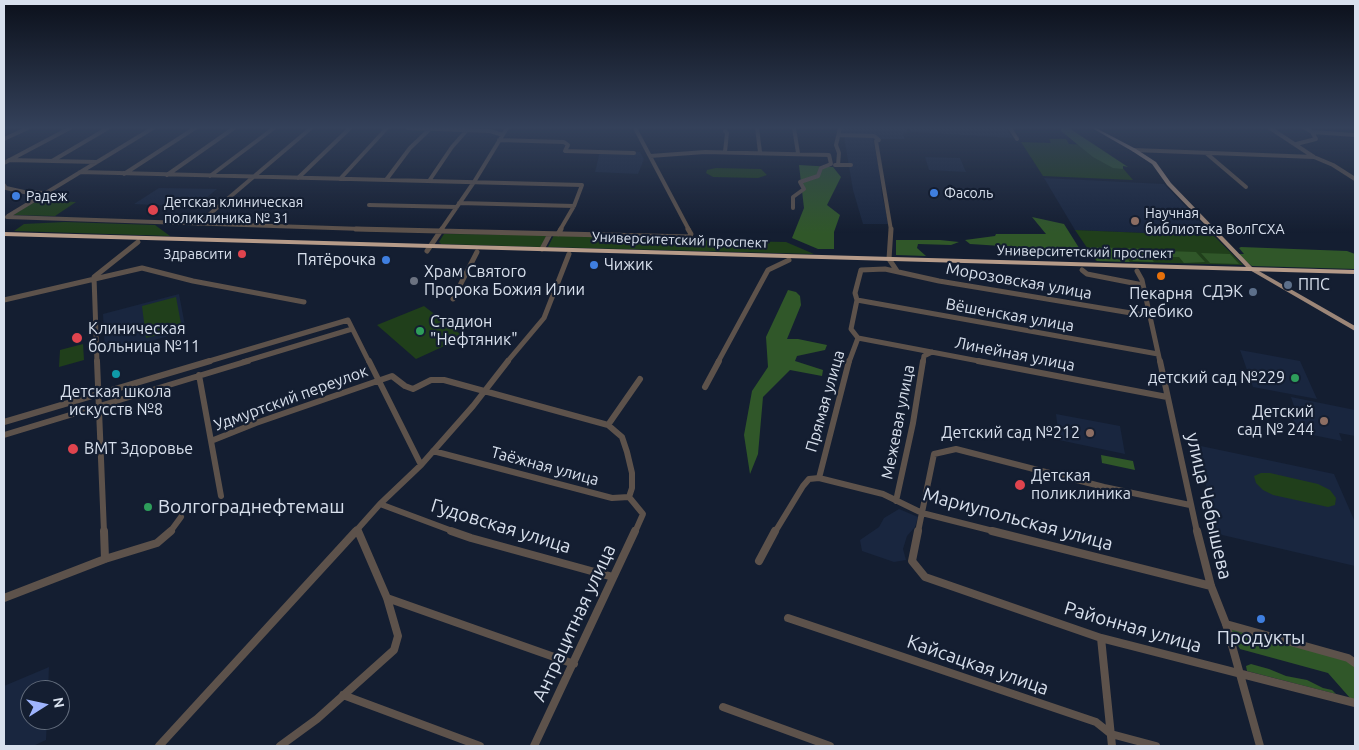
<!DOCTYPE html>
<html>
<head>
<meta charset="utf-8">
<style>
  body { margin:0 }
  #map { position:relative; width:1359px; height:750px; overflow:hidden; background:#141e31; font-family:Ubuntu,sans-serif }
  canvas { display:block }
  .frame { position:absolute; inset:0; border:5px solid #d8e0ed; pointer-events:none }
  .north { position:absolute; left:20px; top:680px; width:50px; height:50px; box-sizing:border-box; background:#141e31; border:1px solid #626c7c; border-radius:50%; rotate:80deg; font-size:14px; font-weight:700; line-height:20px; text-align:center; color:#d8e0ed }
  .north::after { content:''; display:block; margin:auto; width:18px; height:22px; background:#9eb4fd; clip-path:polygon(50% 0,100% 100%,50% 72%,0 100%) }
</style>
</head>
<body>
<div id="map">
<canvas width="1359" height="750"></canvas>
<div class="frame"></div>
<div class="north">N</div>
</div>
<script>
const c = document.querySelector('canvas').getContext('2d');
c.lineJoin = 'round';
function fill(path, color) {
  c.fillStyle = color;
  c.fill(path, 'evenodd');
}
function toPath(rows) {
  const path = new Path2D();
  for (const r of rows) {
    path.moveTo(r[0], r[1]);
    for (let i = 2; i < r.length; i += 2) path.lineTo(r[i], r[i + 1]);
  }
  return path;
}
function trace(path, color, width, dash) {
  c.strokeStyle = color;
  c.lineWidth = width;
  c.lineCap = dash ? 'butt' : 'round';
  c.setLineDash(dash || []);
  c.stroke(path);
}
function write(font, color, halo, rows, align = 'center') {
  c.font = font + ' Ubuntu,sans-serif';
  c.lineWidth = 4.5;
  c.setLineDash([]);
  c.textBaseline = 'middle';
  c.strokeStyle = halo;
  c.fillStyle = color;
  for (const [text, x, y, turn = 0] of rows) {
    c.save();
    c.translate(x, y);
    c.rotate((+turn || 0) * Math.PI / 180);
    c.textAlign = isNaN(turn) ? turn : align;
    if (halo) c.strokeText(text, 0, 0);
    c.fillText(text, 0, 0);
    c.restore();
  }
}
fill(toPath([
  [840,128,906,128,908,132,903,134,905,139,873,139,879,168,882,195,889,224,863,224,853,190,844,137],
  [909,128,1006,128,1013,138,911,132],
  [600,151,640,152,644,159,638,174,595,172],
  [925,157,960,158,966,172,929,170],
  [1044,178,1164,184,1214,236,1075,230],
  [159,188,217,189,195,207,134,204],
  [179,294,186,331,105,354,103,314],
  [1240,350,1300,361,1317,399,1253,387],
  [1291,397,1355,410,1355,436,1339,433,1342,441,1298,432,1289,408,1295,409],
  [1056,414,1120,426,1125,454,1059,440],
  [1196,445,1334,474,1355,522,1355,566,1218,534],
  [899,509,918,517,915,527,907,536,903,549,906,560,894,562,862,551,860,540,879,527,884,518],
  [49,667,48,690,30,690,30,720,47,720,46,740,33,746,4,746,4,686]
]), '#19263f');
fill(toPath([
  [1049,139,1066,139,1069,144,1093,145,1121,166,1133,180,1043,176,1021,142,1051,143],
  [716,168,761,169,767,175,758,178,713,177,706,173,707,170],
  [52,201,76,202,55,216,13,215,32,203],
  [65,222,155,225,170,236,14,231,24,224],
  [1075,230,1214,236,1243,265,1096,261],
  [444,234,447,234,547,235,541,247,441,244,439,242],
  [554,235,684,240,786,242,814,254,548,247],
  [176,297,182,329,146,338,142,306],
  [424,306,464,337,416,359,377,325],
  [83,344,84,360,59,367,60,350],
  [1261,473,1270,473,1318,484,1330,490,1336,498,1335,505,1328,507,1273,495,1263,490,1256,483,1254,476]
]), '#203f1b');
fill(toPath([
  [1061,128,1069,128,1128,167,1123,166,1123,169,1113,168,1093,157,1061,131],
  [799,165,833,167,841,177,827,205,840,215,834,232,834,249,818,249,792,238,804,208],
  [1032,217,1064,224,1081,251,970,244,965,240,995,236,996,234,1046,234],
  [896,240,940,240,959,242,951,245,918,244,917,248,926,256,896,255],
  [1090,247,1119,248,1130,262,1097,261],
  [1241,247,1347,251,1355,254,1355,269,1252,266,1237,254,1244,254,1239,248],
  [1123,248,1151,249,1156,256,1149,256,1154,262,1133,261],
  [1167,251,1196,252,1205,262,1184,263,1179,257,1172,257],
  [1201,253,1230,254,1239,264,1210,263],
  [788,290,796,292,800,296,801,305,787,339,798,339,827,345,825,350,797,356,795,361,823,370,822,376,790,370,763,397,758,454,750,474,744,435,752,391,768,367,766,337],
  [1101,455,1133,461,1135,470,1102,463],
  [1226,624,1345,659,1355,667,1355,700,1350,698,1328,673,1240,649],
  [1251,664,1269,669,1286,676,1307,680,1323,688,1332,690,1336,694,1247,671,1246,666]
]), '#305729');
trace(toPath([
  [408,128,490,131,503,135],
  [635,128,689,230],
  [757,128,760,152],
  [794,128,798,153],
  [1010,128,1017,139],
  [1270,128,1314,157,1333,165,1355,179],
  [725,131,727,133,725,152],
  [1312,132,1355,135],
  [839,135,874,136,879,140,876,141,891,230],
  [4,139,28,128],
  [499,140,564,142,568,145,565,151,634,153],
  [1296,144,1316,139,1312,132,1305,128],
  [1134,150,1314,157],
  [1206,153,1246,187],
  [650,156,705,152,829,155,831,164,821,168,818,176,800,182,804,189,793,197,793,208],
  [9,160,97,162],
  [52,161,108,128],
  [4,163,70,128],
  [835,165,851,165],
  [838,165,839,153,836,145,840,128],
  [80,172,582,185,574,206,560,230],
  [124,174,195,128],
  [167,175,234,128],
  [210,176,274,128],
  [298,178,350,128],
  [340,179,387,128],
  [386,180,410,148,431,128],
  [429,181,452,147,467,130],
  [4,185,6,188,24,192,45,193],
  [459,203,574,206],
  [369,205,457,207],
  [8,216,153,128],
  [7,217,392,230],
  [198,224,311,128],
  [441,230,474,182,507,128]
]), '#5d524b', 4);
trace(toPath([
  [356,229,689,237,691,234,688,229],
  [891,229,889,259,897,271],
  [558,234,561,229],
  [542,249,550,234],
  [427,251,442,229],
  [1082,270,1087,274,1143,285],
  [1137,271,1142,280,1160,362],
  [453,299,477,252],
  [4,300,142,268,193,281,304,302],
  [857,300,1158,354],
  [858,338,984,362],
  [97,362,94,277,138,242],
  [206,362,348,320,369,362],
  [243,362,352,329],
  [507,362,544,318,569,254],
  [718,362,768,270,789,260],
  [849,362,858,338,851,329,857,300,855,293,861,270,885,269,939,281,1149,316],
  [923,362,924,356,932,352]
]), '#5d524b', 5);
trace(toPath([
  [97,361,104,532],
  [369,361,421,465],
  [978,361,1167,397],
  [1160,361,1197,532],
  [199,375,221,496],
  [705,387,719,361],
  [4,422,210,361],
  [608,425,640,379],
  [4,435,248,361],
  [211,441,256,423,392,376,405,386,413,389,431,380,444,380,608,425,622,437,627,452,632,473,632,488,629,497],
  [433,451,612,498,629,497,643,514,635,532],
  [819,478,849,361],
  [896,501,913,423,923,361],
  [380,504,455,532],
  [357,529,358,532],
  [170,532,181,517],
  [355,532,380,504,421,465,473,406,508,361],
  [775,532,803,486,809,479,819,478,883,494,922,513,997,532],
  [918,532,934,454,956,449,1104,487,1190,505]
]), '#5d524b', 6);
trace(toPath([
  [104,531,105,559],
  [451,531,471,538,613,577],
  [918,531,912,561,925,577,1101,638,1355,703],
  [992,531,1211,586],
  [1197,531,1211,586,1226,624,1260,746],
  [759,561,775,531],
  [4,598,105,559,157,543,171,531],
  [387,598,574,664],
  [788,618,1096,722,1111,734,1156,746],
  [1226,624,1348,658,1355,663],
  [1101,638,1112,746],
  [343,695,480,746],
  [723,707,830,746],
  [159,746,356,531],
  [280,746,317,719,394,650,398,636,387,598,358,531],
  [534,746,635,531]
]), '#5d524b', 8);
fill(toPath([
  [1092,128,1096,128,1136,149,1156,162,1171,183,1252,267,1355,326,1355,331,1248,269,1167,185,1152,164,1132,151,1092,128]
]), '#9c8678');
fill(toPath([
  [4,232,1355,270,1355,274,4,236,4,232]
]), '#b69b89');
const sky = c.createLinearGradient(0, 0, 0, 233);
sky.addColorStop(0, '#0b101b');
sky.addColorStop(0.55, '#34415a');
sky.addColorStop(1, '#34415a00');
c.fillStyle = sky;
c.fillRect(0, 0, 1359, 233);
for (const [x, y, r, color] of [
  [934,193,5,"#3f7fe0"],
  [16,196,5,"#3f7fe0"],
  [153,210,6,"#e0444e"],
  [1135,221,5,"#8d6e63"],
  [242,254,5,"#e0444e"],
  [386,260,5,"#3f7fe0"],
  [594,265,5,"#3f7fe0"],
  [1161,276,5,"#e8710a"],
  [414,281,5,"#6b7280"],
  [1288,285,5,"#5c6f8a"],
  [1253,292,5,"#5c6f8a"],
  [420,331,5,"#2e9e5b"],
  [77,338,6,"#e0444e"],
  [116,374,5,"#0f9aa8"],
  [1295,378,5,"#2e9e5b"],
  [1324,421,5,"#8d6e63"],
  [1090,433,5,"#8d6e63"],
  [73,449,6,"#e0444e"],
  [1020,485,6,"#e0444e"],
  [148,507,5,"#2e9e5b"],
  [1261,619,5,"#3f7fe0"]
]) {
  const dot = new Path2D();
  dot.arc(x, y, r, 0, 2 * Math.PI);
  c.fillStyle = color;
  c.fill(dot);
  trace(dot, '#141e31', 2);
}
write('14px', '#d8e0ed', '#141e31', [
  ["Фасоль",944,193],
  ["Радеж",26,196],
  ["Детская клиническая",164,202],
  ["поликлиника № 31",164,218],
  ["Научная",1145,213],
  ["библиотека ВолГСХА",1145,229],
  ["Здравсити",232,254,"right"]
], 'left');
write('14px', '#d8e0ed', '#141e31', [
  ["Университетский проспект",680,240,2],
  ["Университетский проспект",1085,252,1]
]);
write('16px', '#d8e0ed', '#141e31', [
  ["Пятёрочка",376,260,"right"],
  ["Чижик",604,265],
  ["Храм Святого",424,272],
  ["Пророка Божия Илии",424,290],
  ["ППС",1298,285],
  ["СДЭК",1243,292,"right"],
  ["Пекарня",1161,294,"center"],
  ["Хлебико",1161,312,"center"],
  ["Стадион",430,322],
  ["\"Нефтяник\"",430,340],
  ["Клиническая",88,329],
  ["больница №11",88,347],
  ["детский сад №229",1285,378,"right"],
  ["Детская школа",116,392,"center"],
  ["искусств №8",116,410,"center"],
  ["Детский",1314,412,"right"],
  ["сад № 244",1314,430,"right"],
  ["Детский сад №212",1080,433,"right"],
  ["ВМТ Здоровье",84,449],
  ["Детская",1031,476],
  ["поликлиника",1031,494]
], 'left');
write('16px', '#d8e0ed', '#141e31', [
  ["Морозовская улица",1019,281,10],
  ["Вёшенская улица",1010,315,10],
  ["Линейная улица",1015,354,11],
  ["Удмуртский переулок",291,398,-20],
  ["Прямая улица",825,401,-74],
  ["Межевая улица",898,422,-79],
  ["Таёжная улица",545,466,15]
]);
write('19px', '#d8e0ed', '#141e31', [
  ["улица Чебышева",1209,506,77],
  ["Мариупольская улица",1018,519,15],
  ["Гудовская улица",501,526,17],
  ["Антрацитная улица",574,623,-65],
  ["Районная улица",1133,627,16],
  ["Кайсацкая улица",978,665,19]
]);
write('19px', '#d8e0ed', '#141e31', [
  ["Волгограднефтемаш",158,507],
  ["Продукты",1261,638,"center"]
], 'left');
</script>
</body>
</html>
